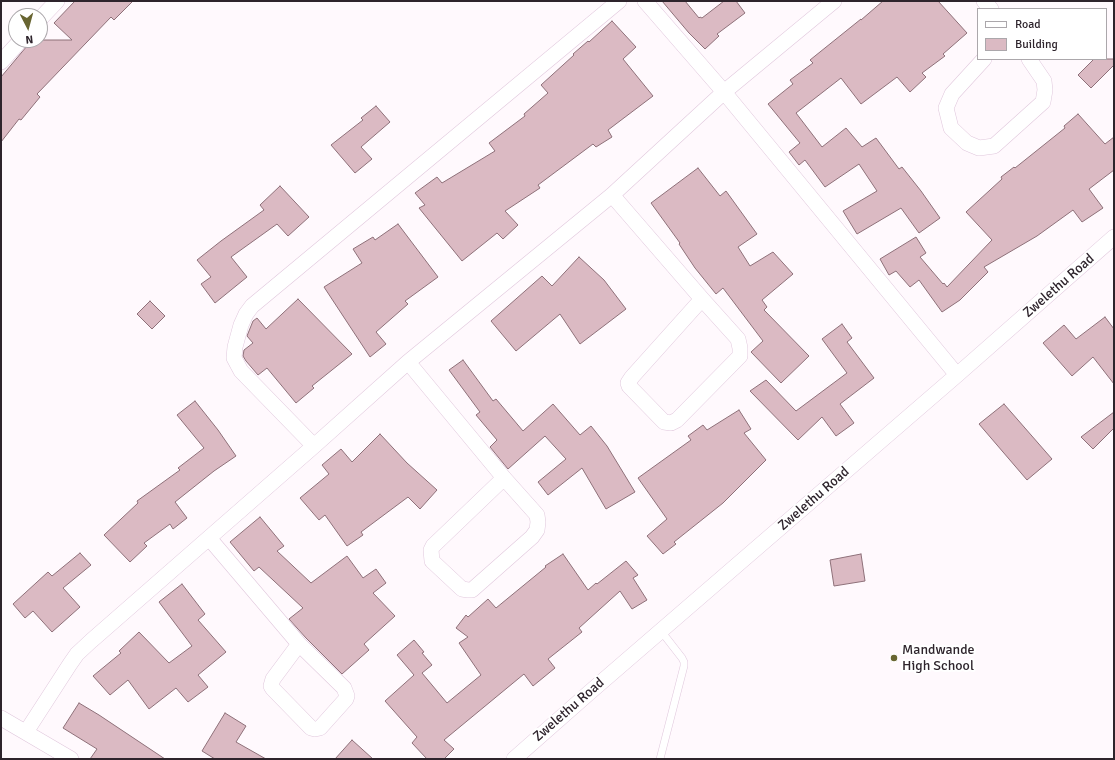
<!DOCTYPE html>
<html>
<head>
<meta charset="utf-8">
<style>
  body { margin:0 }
  #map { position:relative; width:1115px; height:760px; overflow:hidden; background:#fff9fd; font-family:Signika,sans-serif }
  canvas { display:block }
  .frame { position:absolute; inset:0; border:2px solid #2e242c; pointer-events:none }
  .legend { position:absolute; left:977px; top:8px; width:130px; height:52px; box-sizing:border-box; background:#fff; border:1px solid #aba7ab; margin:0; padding:5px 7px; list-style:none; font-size:12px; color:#2e242c }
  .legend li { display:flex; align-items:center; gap:8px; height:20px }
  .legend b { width:20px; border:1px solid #aba7ab }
  .north { position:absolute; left:8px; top:8px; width:40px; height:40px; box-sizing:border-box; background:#fff; border:1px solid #aba7ab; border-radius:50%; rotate:174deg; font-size:11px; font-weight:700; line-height:16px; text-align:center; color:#2e242c }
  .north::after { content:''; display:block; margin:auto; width:14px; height:18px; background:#686531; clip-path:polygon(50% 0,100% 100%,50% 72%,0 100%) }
</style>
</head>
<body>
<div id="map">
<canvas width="1115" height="760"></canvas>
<div class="frame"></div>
<ul class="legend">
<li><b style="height:5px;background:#fff"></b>Road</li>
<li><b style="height:11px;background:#dbbac3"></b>Building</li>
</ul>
<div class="north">N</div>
</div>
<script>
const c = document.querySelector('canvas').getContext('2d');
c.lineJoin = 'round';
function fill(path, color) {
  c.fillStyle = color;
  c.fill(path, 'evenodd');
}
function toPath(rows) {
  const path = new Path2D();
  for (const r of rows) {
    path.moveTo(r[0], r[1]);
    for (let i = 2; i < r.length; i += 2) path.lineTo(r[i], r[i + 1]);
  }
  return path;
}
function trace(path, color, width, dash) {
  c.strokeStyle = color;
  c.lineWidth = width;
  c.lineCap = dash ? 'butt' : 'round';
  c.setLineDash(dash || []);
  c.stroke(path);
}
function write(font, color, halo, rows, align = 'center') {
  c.font = font + ' Signika,sans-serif';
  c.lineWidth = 4;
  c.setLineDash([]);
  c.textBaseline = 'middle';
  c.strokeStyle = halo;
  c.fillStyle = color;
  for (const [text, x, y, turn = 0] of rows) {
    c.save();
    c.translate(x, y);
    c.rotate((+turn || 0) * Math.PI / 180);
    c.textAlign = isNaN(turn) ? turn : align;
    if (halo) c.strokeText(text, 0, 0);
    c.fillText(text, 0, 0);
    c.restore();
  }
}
const building = toPath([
  [75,1,133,1,114,20,111,17,37,94,40,97,21,120,19,119,1,142,1,77,32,40,72,40,54,23,75,1],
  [662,1,685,1,699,18,700,17,702,18,724,1,736,1,745,13,717,34,719,36,705,49,689,33,662,1],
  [883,1,938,1,967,33,943,54,945,56,922,73,926,77,910,92,897,77,861,104,841,78,796,113,822,147,846,128,862,147,876,138,899,169,902,167,921,191,940,218,919,233,901,208,857,234,843,211,877,191,859,164,825,187,805,160,799,165,789,152,800,143,768,104,793,84,790,80,813,63,810,60,861,19,861,20,883,1],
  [612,21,636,47,623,59,653,96,608,130,612,137,596,147,593,144,538,185,540,188,505,211,518,225,503,239,497,233,462,261,419,208,425,205,415,193,437,177,442,183,495,151,489,143,525,116,524,114,548,93,541,85,574,55,573,54,588,41,589,42,612,21],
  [1094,59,1114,59,1114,65,1091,88,1078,75,1094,59],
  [376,106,390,122,361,147,372,159,355,173,331,145,363,120,361,118,376,106],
  [1078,114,1105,144,1114,137,1114,170,1089,189,1103,208,1082,222,1073,210,1037,236,984,267,988,272,960,300,942,312,919,280,910,287,896,271,889,275,880,259,916,237,926,253,920,257,943,284,944,283,947,287,992,240,966,212,1002,179,1001,177,1014,167,1015,168,1065,128,1064,126,1078,114],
  [698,168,720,196,726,191,757,234,738,247,750,266,773,252,793,274,762,300,767,307,764,310,809,356,781,383,751,352,763,341,723,288,716,294,695,268,679,244,680,243,651,203,698,168],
  [280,186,309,217,288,236,277,224,231,257,247,277,215,303,201,284,211,277,197,260,221,241,264,210,260,205,280,186],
  [398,224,438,277,405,301,408,304,376,332,386,344,370,357,324,287,362,263,353,249,373,237,375,240,398,224],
  [579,257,604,280,626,309,580,344,560,314,516,351,491,321,542,276,552,286,579,257],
  [298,299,352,354,312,386,314,388,296,403,267,368,258,375,246,361,243,356,244,350,253,343,247,336,253,321,257,318,266,329,298,299],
  [150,301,165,316,152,329,137,314,150,301],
  [1105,317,1114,329,1114,384,1093,357,1072,376,1043,343,1064,325,1076,339,1105,317],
  [842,324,852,338,847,342,874,378,840,404,854,423,836,436,822,417,798,440,750,391,766,380,796,411,847,373,822,339,842,324],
  [463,360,493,401,496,399,523,431,553,404,580,435,591,426,607,446,635,492,606,509,582,468,548,495,538,482,566,459,545,436,508,469,490,447,497,440,476,415,480,412,449,370,463,360],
  [195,401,218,430,236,456,214,471,175,502,187,518,173,529,170,524,144,543,147,546,130,562,104,535,138,503,137,501,180,470,178,468,204,448,177,415,195,401],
  [1004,404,1052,459,1027,480,979,424,1004,404],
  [739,410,751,429,744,433,766,460,723,503,674,542,676,544,663,554,647,536,667,519,638,478,691,440,688,436,703,425,707,430,739,410],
  [1114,412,1114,428,1093,449,1081,437,1114,412],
  [380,434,407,463,437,490,420,509,408,497,361,532,363,535,347,546,325,515,319,520,300,498,329,474,322,465,341,449,352,462,380,434],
  [260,517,284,546,277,551,311,583,347,556,363,578,376,569,386,583,373,593,395,616,364,644,369,650,342,674,306,638,289,619,303,608,259,567,254,571,230,542,260,517],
  [80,553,91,565,63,588,80,607,52,632,33,611,25,618,13,604,48,572,52,576,80,553],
  [563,554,588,590,596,583,597,584,626,561,638,575,633,578,647,600,632,609,620,591,579,628,582,632,548,659,555,668,533,686,524,674,444,740,454,749,444,759,427,759,412,743,417,737,385,701,414,675,397,655,414,640,424,652,422,653,432,665,422,673,447,703,481,675,459,643,468,637,456,628,466,615,468,617,488,599,496,608,546,567,545,566,563,554],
  [861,554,865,581,834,586,830,560,861,554],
  [182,584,205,614,198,620,226,652,198,675,208,687,188,702,176,688,149,709,128,680,110,695,93,676,121,653,119,651,139,632,169,663,192,646,159,602,182,584],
  [79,703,99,715,165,759,90,759,97,749,63,728,79,703],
  [225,713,246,726,236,742,266,759,215,759,202,751,225,713],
  [352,740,373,759,335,759,352,740]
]);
fill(building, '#dbbac3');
trace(building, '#8e7079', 1);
const service = toPath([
  [660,759,684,666,684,662,682,658,661,631]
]);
const minor = toPath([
  [645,1,724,92,957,375],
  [984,1,991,9],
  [40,19,57,1],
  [984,59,952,94,946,108,951,128,967,143,979,148,994,146,1043,102,1045,90,1044,81,1029,59],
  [1,62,21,40],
  [612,195,702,299,738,339,740,348,740,356,677,420,671,423,664,422,629,386,628,383,632,377,702,299],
  [408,362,504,478,537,515,538,522,537,530,532,537,472,590,468,590,462,589,432,561,431,550,433,546,504,478],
  [314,446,241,371,234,358,235,347,241,325,246,314,252,306,619,1],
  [209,538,299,644,344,688,347,696,346,699,320,728,315,729,311,728,273,689,271,686,273,679,299,644],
  [1,718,71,759],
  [26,732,70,664,77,654,91,641,314,446,408,362,612,195,724,92,834,1],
  [514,759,590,692,957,375,1114,237]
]);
trace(service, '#e0c7dc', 8);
trace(minor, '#e0c7dc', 16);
trace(service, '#fff', 7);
trace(minor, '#fff', 15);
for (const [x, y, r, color] of [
  [894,658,4,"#686531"]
]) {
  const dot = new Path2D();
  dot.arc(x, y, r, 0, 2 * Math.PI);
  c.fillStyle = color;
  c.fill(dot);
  trace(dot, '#fff', 1.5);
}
write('14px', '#2e242c', '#fff', [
  ["Zwelethu Road",1059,286,-41],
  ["Zwelethu Road",814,499,-41],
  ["Zwelethu Road",569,710,-41]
]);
write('14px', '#2e242c', '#fff', [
  ["Mandwande",902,650],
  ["High School",902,666]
], 'left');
</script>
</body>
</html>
